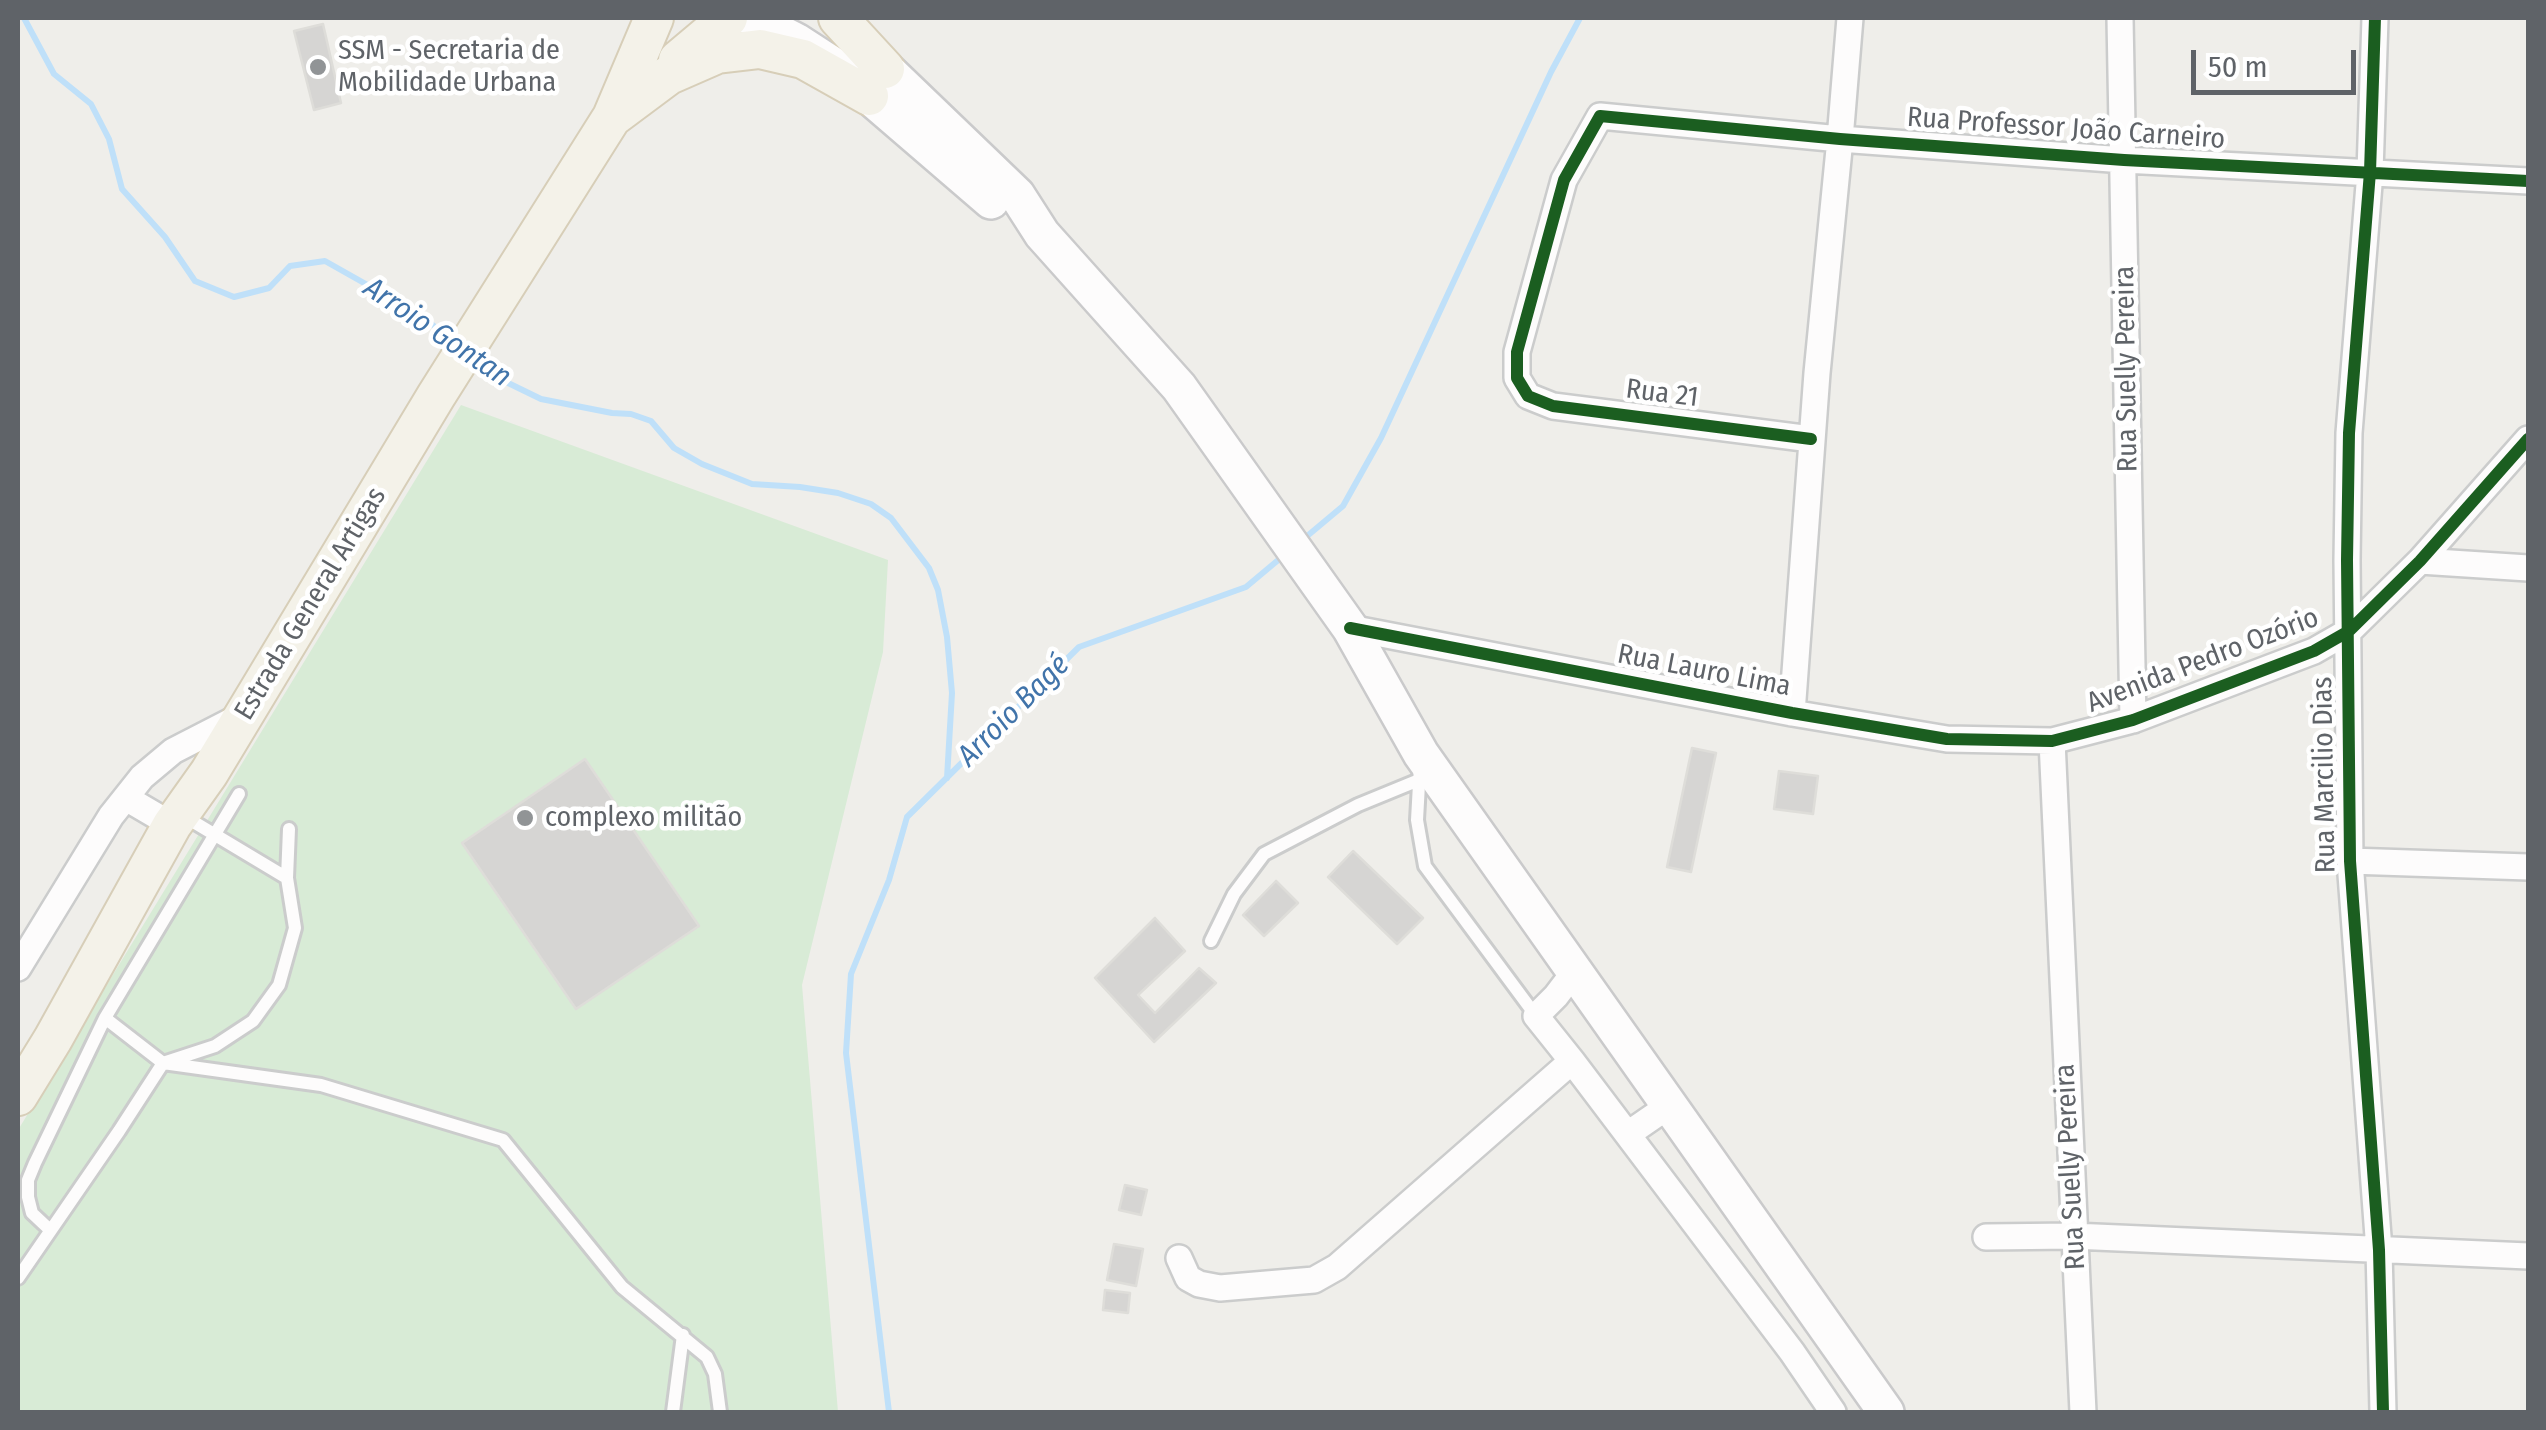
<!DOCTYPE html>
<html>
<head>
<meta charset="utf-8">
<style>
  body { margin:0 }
  #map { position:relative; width:2546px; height:1430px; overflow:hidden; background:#efeeea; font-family:"Fira Sans Condensed",sans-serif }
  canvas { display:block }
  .frame { position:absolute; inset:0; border:20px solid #5f6368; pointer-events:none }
  .scale { position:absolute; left:2191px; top:50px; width:165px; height:45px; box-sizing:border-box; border:5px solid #5f6368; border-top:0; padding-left:12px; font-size:30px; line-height:35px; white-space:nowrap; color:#5f6368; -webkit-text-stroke:8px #fff; paint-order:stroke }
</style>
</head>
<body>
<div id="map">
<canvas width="2546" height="1430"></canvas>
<div class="frame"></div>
<div class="scale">50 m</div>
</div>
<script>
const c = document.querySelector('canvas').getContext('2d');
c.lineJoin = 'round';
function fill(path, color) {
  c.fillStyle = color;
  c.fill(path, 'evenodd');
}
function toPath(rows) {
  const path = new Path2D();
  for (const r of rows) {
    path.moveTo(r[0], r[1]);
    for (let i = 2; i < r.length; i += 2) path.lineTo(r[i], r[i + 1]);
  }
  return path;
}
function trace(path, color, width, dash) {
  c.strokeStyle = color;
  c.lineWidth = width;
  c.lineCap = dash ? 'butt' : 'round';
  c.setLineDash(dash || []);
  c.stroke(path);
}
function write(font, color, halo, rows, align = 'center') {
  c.font = font + ' "Fira Sans Condensed",sans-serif';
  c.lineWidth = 9;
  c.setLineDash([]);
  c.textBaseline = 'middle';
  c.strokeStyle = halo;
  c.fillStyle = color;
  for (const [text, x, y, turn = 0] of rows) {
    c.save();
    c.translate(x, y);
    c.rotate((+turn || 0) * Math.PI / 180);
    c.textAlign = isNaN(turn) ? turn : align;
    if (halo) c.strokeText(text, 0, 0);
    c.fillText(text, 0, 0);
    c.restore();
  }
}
fill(toPath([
  [461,405,888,560,883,652,802,985,838,1412,18,1412,18,1130]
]), '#d8ebd6');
trace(toPath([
  [24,18,54,74,91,104,109,139,122,189,165,237,195,281,234,297,269,288,290,266,325,261,419,314,455,343],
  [473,356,504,381,541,399,612,413,631,414,651,421,674,448,702,464,752,484,800,487,838,493,871,504,891,518,929,568,938,590,947,637,952,693,947,778],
  [1300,542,1343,506,1381,438,1551,72,1580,18],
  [889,1412,846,1053,851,974,889,880,907,817,1079,647,1246,587,1283,556]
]), '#bfe0f9', 6);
const building = toPath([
  [323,24,341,103,314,110,294,31,323,24],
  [1692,748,1716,753,1691,872,1667,867,1692,748],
  [585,759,699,926,576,1009,462,843,585,759],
  [1779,771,1818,776,1813,814,1774,809,1779,771],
  [1353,851,1423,918,1397,944,1328,877,1353,851],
  [1276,881,1298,903,1264,936,1243,915,1276,881],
  [1155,918,1185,951,1138,995,1155,1013,1199,968,1216,983,1154,1042,1095,978,1155,918],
  [1125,1185,1147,1190,1141,1215,1119,1210,1125,1185],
  [1114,1244,1143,1249,1136,1286,1107,1280,1114,1244],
  [1105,1290,1130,1293,1128,1313,1103,1310,1105,1290]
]);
fill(building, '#d6d5d3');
trace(building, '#deddd9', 2.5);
const service = toPath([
  [1420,766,1417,820,1425,866,1536,1016],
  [182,815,287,878],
  [1211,941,1234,894,1264,854,1358,805,1419,780],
  [105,1018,163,1063,321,1085,503,1140,622,1287,707,1357,715,1374,720,1412],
  [49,1229,32,1213,28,1197,28,1180,35,1163,105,1018,239,794],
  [18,1278,119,1131,163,1063,215,1046,253,1021,279,985,295,928,287,878,289,829],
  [673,1412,683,1335]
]);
const minor = toPath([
  [2120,18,2133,720],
  [2375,18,2370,172,2349,433,2347,560,2350,861,2379,1250,2383,1412],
  [1811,439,1553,406,1528,396,1517,378,1517,352,1564,180,1600,116,1840,139,2124,160,2528,181],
  [2420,561,2528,568],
  [1350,628,1792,713,1947,739,2052,741,2133,720,2314,651,2349,631,2420,561,2528,439],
  [1792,713,1817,373,1840,139,1850,18],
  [2052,741,2083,1412],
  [126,798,172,825],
  [2350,861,2528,867],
  [18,968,111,816,142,777,173,751,241,716],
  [1572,1061,1792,1352,1833,1412],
  [1628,1134,1670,1105],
  [1986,1237,2073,1236,2528,1256],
  [1179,1258,1188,1278,1199,1284,1220,1288,1314,1280,1337,1267,1572,1061,1536,1016,1556,996,1575,971]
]);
const secondary = toPath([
  [751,18,796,41,833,65,991,201],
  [865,49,1017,195,1042,234,1179,387,1350,628,1421,754,1886,1412]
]);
const primary = toPath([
  [838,18,885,69],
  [678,60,728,18],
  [614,116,669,75,717,54,760,49,803,59,869,96],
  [18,1096,53,1039,172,825,209,773,436,396,612,117,654,18]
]);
trace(service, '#cbcccc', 18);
trace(minor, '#cbcccc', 30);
trace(secondary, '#cacacb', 40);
trace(primary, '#d7ceb8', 42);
trace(service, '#fdfcfc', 12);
trace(minor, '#fdfcfc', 25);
trace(secondary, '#fdfcfc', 35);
trace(primary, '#f4f2e9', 38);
trace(toPath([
  [2375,18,2370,172,2349,433,2347,560,2350,861,2379,1250,2383,1412],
  [1811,439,1553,406,1528,396,1517,378,1517,352,1564,180,1600,116,1840,139,2124,160,2528,181],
  [1350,628,1792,713,1947,739,2052,741,2133,720,2314,651,2349,631,2420,561,2528,439]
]), '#1b5e20', 12);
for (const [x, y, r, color] of [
  [318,67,10,"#919496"],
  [525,818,10,"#919496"]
]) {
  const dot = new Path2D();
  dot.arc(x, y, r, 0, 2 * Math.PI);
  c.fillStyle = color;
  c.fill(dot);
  trace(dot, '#fff', 4);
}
write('28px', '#5f6368', '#fff', [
  ["SSM - Secretaria de",338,51],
  ["Mobilidade Urbana",338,83],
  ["complexo militão",545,818]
], 'left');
write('28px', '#5f6368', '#fff', [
  ["Rua Professor João Carneiro",2066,129,4],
  ["Rua Suelly Pereira",2127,369,-91],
  ["Rua 21",1662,394,7],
  ["Estrada General Artigas",311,604,-59],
  ["Avenida Pedro Ozório",2203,661,-21],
  ["Rua Lauro Lima",1704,671,11],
  ["Rua Marcilio Dias",2325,775,-91],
  ["Rua Suelly Pereira",2071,1167,-93]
]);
write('italic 30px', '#4174aa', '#fff', [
  ["Arroio Gontan",437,333,34],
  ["Arroio Bagé",1014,711,-45]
]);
</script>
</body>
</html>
